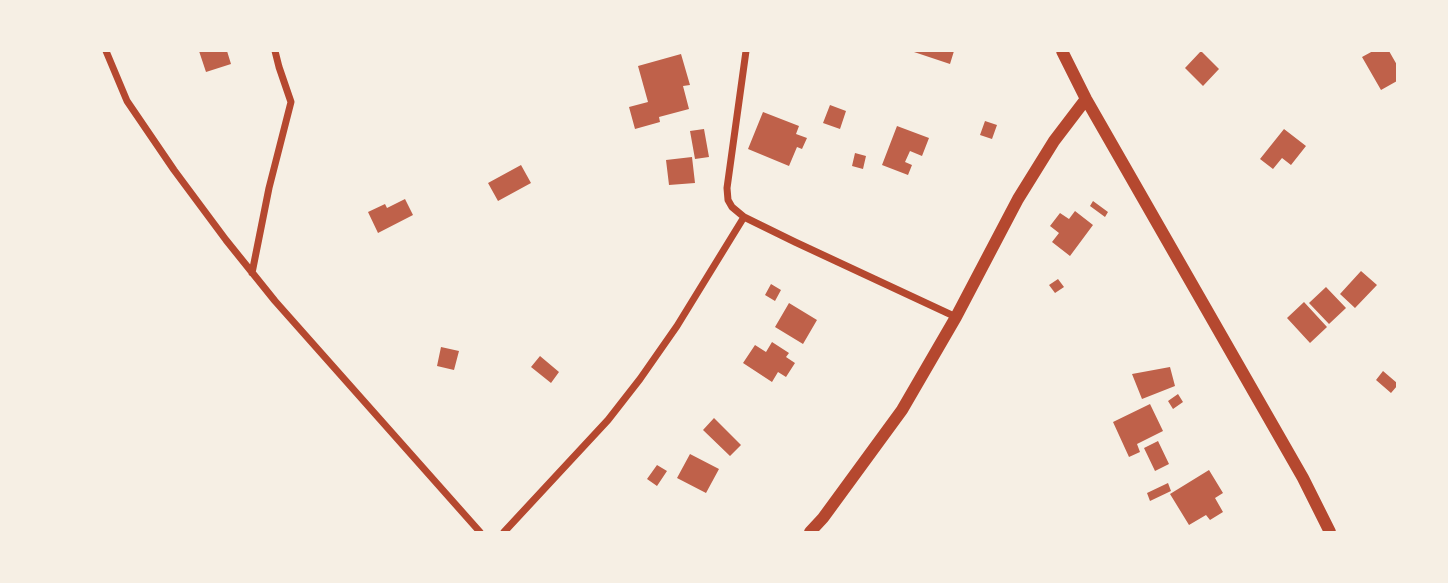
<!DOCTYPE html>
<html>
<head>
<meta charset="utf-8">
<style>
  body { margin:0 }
  #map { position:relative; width:1448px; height:583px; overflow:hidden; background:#f6efe4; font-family:Barlow,sans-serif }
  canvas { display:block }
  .frame { position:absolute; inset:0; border:52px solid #f6efe4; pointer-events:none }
</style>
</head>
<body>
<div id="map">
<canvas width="1448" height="583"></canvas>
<div class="frame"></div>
</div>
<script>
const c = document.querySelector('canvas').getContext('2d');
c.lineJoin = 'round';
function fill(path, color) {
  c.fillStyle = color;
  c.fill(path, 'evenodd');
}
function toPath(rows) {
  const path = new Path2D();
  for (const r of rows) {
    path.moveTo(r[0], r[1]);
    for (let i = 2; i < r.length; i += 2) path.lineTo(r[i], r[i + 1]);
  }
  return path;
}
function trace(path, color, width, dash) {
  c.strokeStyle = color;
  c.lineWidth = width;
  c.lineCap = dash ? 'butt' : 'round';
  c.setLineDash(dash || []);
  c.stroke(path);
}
fill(toPath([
  [199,51,227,51,231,64,206,72],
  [911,51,954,51,950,64],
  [1201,51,1219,69,1203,86,1185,68],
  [1373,51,1389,51,1397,65,1397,81,1381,90,1362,57],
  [681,54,690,85,683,86,689,109,659,117,660,122,635,129,629,107,648,102,638,66],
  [830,105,846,111,840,129,823,123],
  [763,112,799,126,796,134,807,138,802,149,797,147,789,166,748,149],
  [985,121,997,125,992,139,980,135],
  [897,126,929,138,922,156,910,151,905,162,912,165,908,175,882,165],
  [704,129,709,157,695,159,690,131],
  [1284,129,1306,146,1291,165,1282,158,1273,169,1260,159],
  [855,153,866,156,863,169,852,166],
  [692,157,695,183,669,185,666,160],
  [521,165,531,183,498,201,488,183],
  [405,199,413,215,378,233,368,212,385,204,387,208],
  [1093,201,1108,212,1105,217,1090,206],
  [1075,211,1093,225,1070,256,1052,242,1059,233,1050,226,1060,213,1069,219],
  [1361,271,1377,285,1355,308,1340,294],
  [1058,279,1064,287,1055,293,1049,285],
  [771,284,781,290,775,301,765,295],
  [1326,287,1346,308,1329,324,1309,303],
  [1304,302,1327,327,1310,343,1287,318],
  [789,303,817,320,803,344,775,327],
  [772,342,789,353,786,357,795,363,786,377,778,372,772,382,743,363,755,345,766,352],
  [441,347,459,351,454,370,437,366],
  [540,356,559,372,551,383,531,367],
  [1170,367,1175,386,1142,399,1132,374],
  [1383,371,1397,383,1397,386,1391,393,1376,380],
  [1178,394,1183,402,1173,409,1168,401],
  [1150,404,1163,431,1137,444,1140,452,1129,457,1113,422],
  [714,418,741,445,730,456,703,430],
  [1158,441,1169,464,1155,471,1144,448],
  [690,454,719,469,706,493,677,478],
  [657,465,667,471,657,486,647,479],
  [1209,470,1223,493,1215,498,1223,512,1210,520,1206,515,1189,525,1170,494],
  [1168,483,1171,491,1150,501,1147,493]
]), '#bf614a');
trace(toPath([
  [106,51,127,101,174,170,226,240,275,301,480,532],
  [746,51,727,188,728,200,732,207,744,217,795,242,956,317],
  [252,273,269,188,291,102,279,67,275,51],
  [504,532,608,420,640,379,677,326,744,217]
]), '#b5482f', 7);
trace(toPath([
  [1062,51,1086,99,1303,478,1330,532],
  [810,532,823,518,902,410,956,317,1018,199,1054,141,1086,99]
]), '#b5482f', 12);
</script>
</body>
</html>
